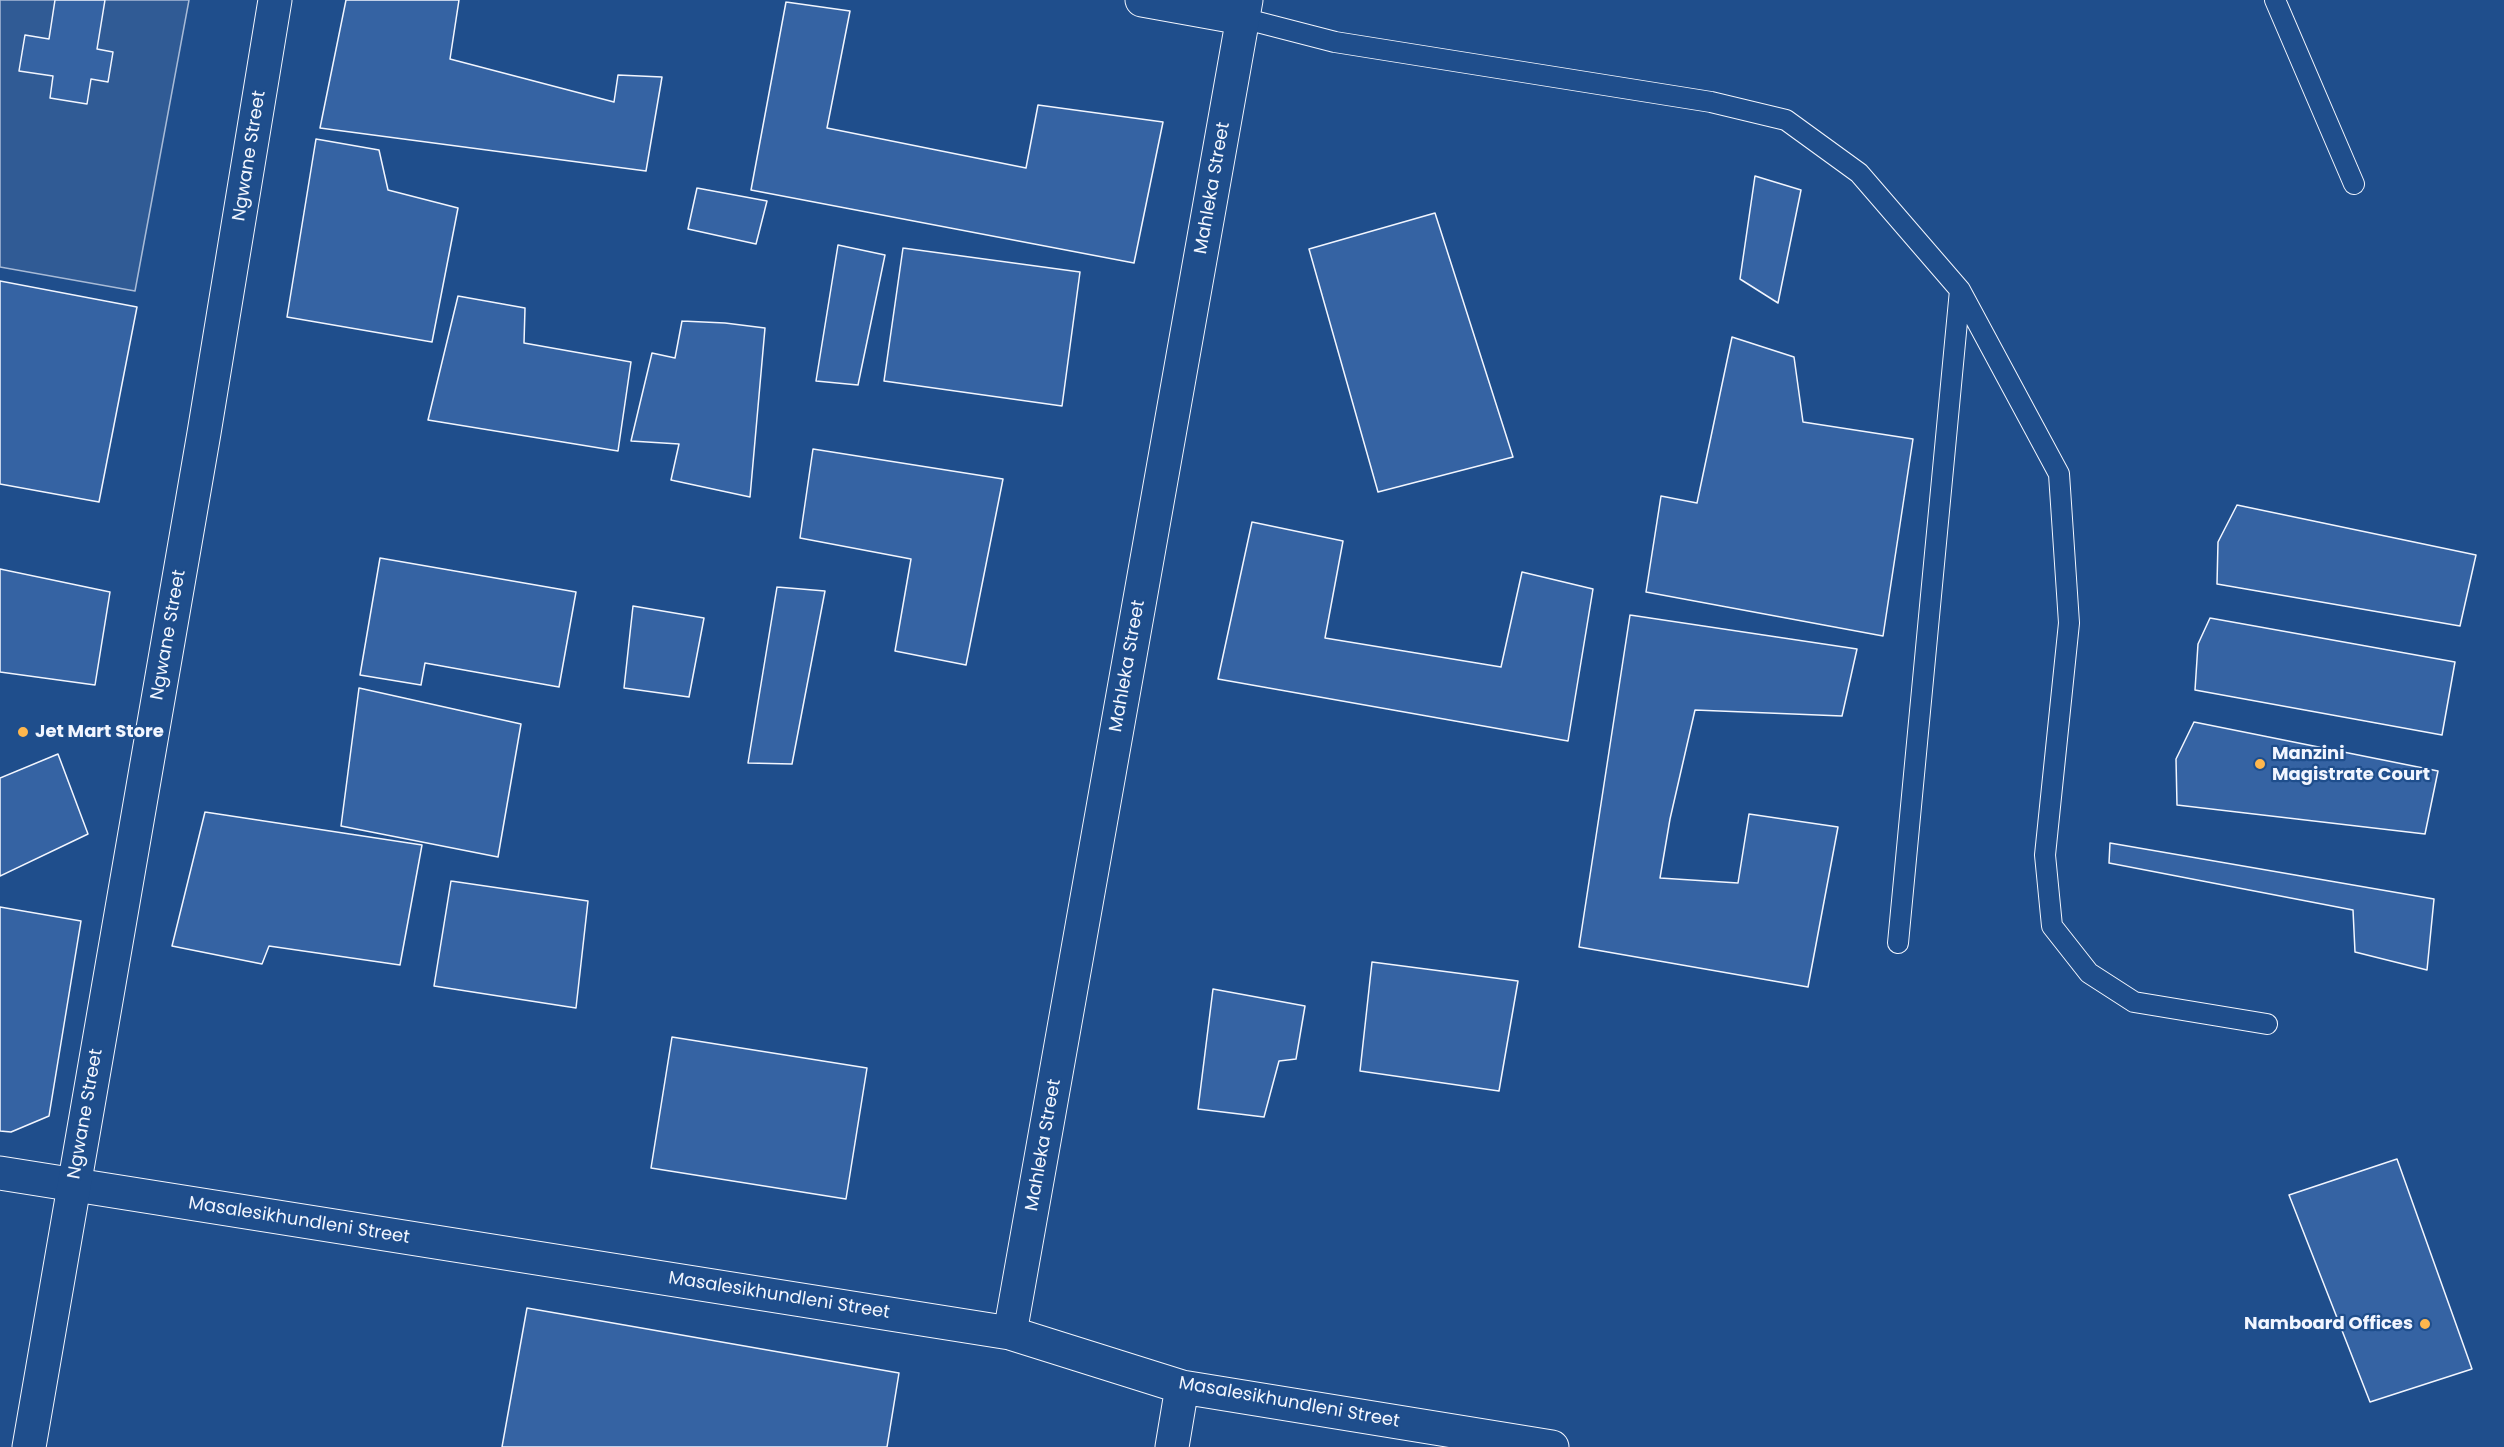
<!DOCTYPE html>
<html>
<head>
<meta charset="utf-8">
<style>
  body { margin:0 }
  canvas { display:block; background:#1f4e8c }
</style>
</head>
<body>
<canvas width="2504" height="1447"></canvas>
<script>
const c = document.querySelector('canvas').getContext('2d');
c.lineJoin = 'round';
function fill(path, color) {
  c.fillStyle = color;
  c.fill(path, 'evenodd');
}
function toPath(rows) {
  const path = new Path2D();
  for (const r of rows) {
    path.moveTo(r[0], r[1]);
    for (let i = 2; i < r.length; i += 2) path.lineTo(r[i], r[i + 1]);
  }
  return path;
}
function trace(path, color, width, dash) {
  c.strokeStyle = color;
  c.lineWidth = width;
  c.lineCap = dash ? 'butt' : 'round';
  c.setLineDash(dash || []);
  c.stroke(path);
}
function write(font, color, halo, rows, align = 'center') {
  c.font = font + ' Poppins,sans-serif';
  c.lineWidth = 4.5;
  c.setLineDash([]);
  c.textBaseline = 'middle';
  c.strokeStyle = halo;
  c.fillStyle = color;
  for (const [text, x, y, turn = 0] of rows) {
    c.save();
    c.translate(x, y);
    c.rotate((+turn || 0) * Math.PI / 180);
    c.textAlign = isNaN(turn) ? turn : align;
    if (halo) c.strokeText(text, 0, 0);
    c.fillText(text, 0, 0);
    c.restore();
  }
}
const built = toPath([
  [0,0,189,0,135,291,0,267,0,0]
]);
fill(built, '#305b95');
trace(built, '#a8bbd7', 1.5);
const building = toPath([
  [55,0,105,0,97,49,113,52,108,82,91,79,87,104,50,98,53,76,19,71,25,35,49,39,55,0],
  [346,0,459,0,450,59,614,102,618,75,662,77,646,171,320,128,346,0],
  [786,2,850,11,827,128,1026,168,1038,105,1163,122,1134,263,751,190,786,2],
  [316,139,379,150,388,190,458,208,432,342,287,317,316,139],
  [1755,176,1801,190,1778,303,1740,279,1755,176],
  [697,188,767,201,756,244,688,229,697,188],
  [1435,213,1513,457,1378,492,1309,249,1435,213],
  [838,245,885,255,858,385,816,381,838,245],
  [903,248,1080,272,1062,406,884,381,903,248],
  [0,281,137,307,99,502,0,484,0,281],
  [458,296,525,308,524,343,631,362,618,451,428,420,458,296],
  [682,321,725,323,765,328,750,497,671,480,679,444,631,441,652,353,675,358,682,321],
  [1732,337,1794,357,1803,422,1913,439,1883,636,1646,592,1661,496,1697,503,1732,337],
  [813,449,1003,479,966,665,895,651,911,559,800,538,813,449],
  [2237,505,2476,555,2460,626,2217,584,2218,542,2237,505],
  [1252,522,1343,541,1325,638,1501,667,1522,572,1593,589,1568,741,1218,679,1252,522],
  [380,558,576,592,559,687,425,663,421,685,360,675,380,558],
  [0,569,110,592,95,685,0,672,0,569],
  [777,587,825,591,792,764,748,763,777,587],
  [633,606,704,618,689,697,624,688,633,606],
  [1630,615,1857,649,1842,716,1695,710,1670,819,1660,878,1738,883,1749,814,1838,827,1808,987,1579,947,1630,615],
  [2210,618,2455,662,2442,735,2195,690,2198,644,2210,618],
  [359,688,521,724,498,857,341,826,359,688],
  [2194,722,2438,771,2425,834,2177,805,2176,759,2194,722],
  [58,754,88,834,0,876,0,778,58,754],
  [205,812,422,845,400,965,269,946,262,964,172,946,205,812],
  [2110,843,2434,899,2427,970,2355,952,2353,910,2109,863,2110,843],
  [451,881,588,901,576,1008,434,986,451,881],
  [0,907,81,921,49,1116,11,1132,0,1131,0,907],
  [1372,962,1518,981,1499,1091,1360,1071,1372,962],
  [1213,989,1305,1006,1296,1059,1279,1061,1264,1117,1198,1109,1213,989],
  [672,1037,867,1068,846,1199,651,1168,672,1037],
  [2397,1159,2472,1369,2370,1402,2289,1195,2397,1159],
  [527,1308,899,1373,887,1447,502,1447,527,1308]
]);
fill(building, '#3563a3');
trace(building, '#f2f6ff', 1.5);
const lane = toPath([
  [2275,0,2354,184],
  [1242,18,1335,42,1711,102,1786,120,1859,173,1960,290,2059,474,2069,623,2045,855,2052,926,2089,973,2134,1002,2267,1024],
  [1898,943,1960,290]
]);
const street = toPath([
  [1142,0,1242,18],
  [0,1173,1010,1333,1182,1387,1552,1447],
  [1010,1333,1246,0],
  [1172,1447,1182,1387]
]);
const primary = toPath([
  [29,1447,204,433,275,0]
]);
trace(lane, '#f2f6ff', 22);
trace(street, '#f2f6ff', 35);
trace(primary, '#f2f6ff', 35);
trace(lane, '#1f4e8c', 20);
trace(street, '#1f4e8c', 33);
trace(primary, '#1f4e8c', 33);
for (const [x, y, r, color] of [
  [23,732,6,"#ffb74d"],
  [2260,764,6,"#ffb74d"],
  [2425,1324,6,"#ffb74d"]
]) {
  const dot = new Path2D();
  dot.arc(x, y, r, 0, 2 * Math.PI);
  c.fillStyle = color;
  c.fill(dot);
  trace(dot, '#1f4e8c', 2);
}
write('18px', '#f2f6ff', '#1f4e8c', [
  ["Ngwane Street",250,156,-81],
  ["Mahleka Street",1213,188,-80],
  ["Ngwane Street",169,635,-80],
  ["Mahleka Street",1128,666,-80],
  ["Ngwane Street",86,1114,-80],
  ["Mahleka Street",1044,1145,-80],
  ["Masalesikhundleni Street",299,1221,9],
  ["Masalesikhundleni Street",779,1296,9],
  ["Masalesikhundleni Street",1289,1403,10]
]);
write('bold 18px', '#f2f6ff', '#1f4e8c', [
  ["Jet Mart Store",35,732],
  ["Manzini",2272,754],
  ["Magistrate Court",2272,775],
  ["Namboard Offices",2413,1324,"right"]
], 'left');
</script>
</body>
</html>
